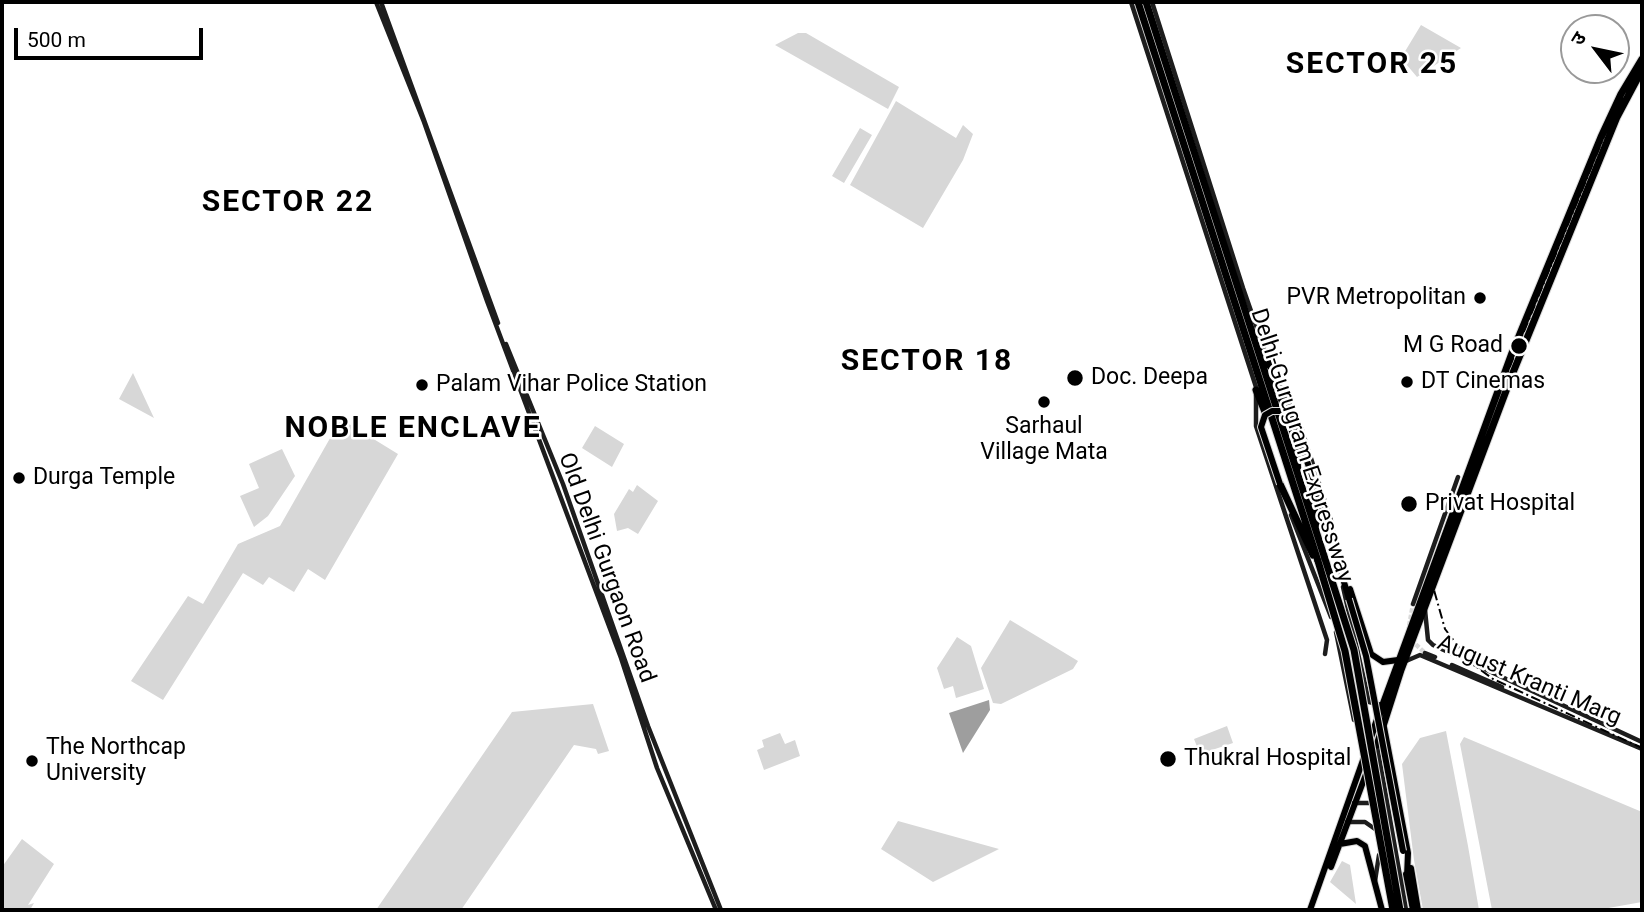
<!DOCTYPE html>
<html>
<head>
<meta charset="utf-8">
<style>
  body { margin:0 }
  #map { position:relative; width:1644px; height:912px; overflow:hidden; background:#fff; font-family:Roboto,"Noto Sans Devanagari",sans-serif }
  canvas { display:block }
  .frame { position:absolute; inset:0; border:4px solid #000; pointer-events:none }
  .north { position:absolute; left:1560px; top:14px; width:70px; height:70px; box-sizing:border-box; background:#fff; border:2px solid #999; border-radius:50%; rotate:302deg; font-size:19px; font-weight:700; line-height:28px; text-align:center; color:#000 }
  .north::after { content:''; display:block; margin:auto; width:24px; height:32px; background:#000; clip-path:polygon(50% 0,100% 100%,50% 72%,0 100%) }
  .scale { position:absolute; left:14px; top:28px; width:189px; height:32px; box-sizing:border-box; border:4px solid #000; border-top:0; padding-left:9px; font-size:21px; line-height:24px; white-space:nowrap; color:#000; -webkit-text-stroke:5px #fff; paint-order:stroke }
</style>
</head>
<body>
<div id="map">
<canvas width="1644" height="912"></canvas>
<div class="frame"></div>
<div class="north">उ</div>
<div class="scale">500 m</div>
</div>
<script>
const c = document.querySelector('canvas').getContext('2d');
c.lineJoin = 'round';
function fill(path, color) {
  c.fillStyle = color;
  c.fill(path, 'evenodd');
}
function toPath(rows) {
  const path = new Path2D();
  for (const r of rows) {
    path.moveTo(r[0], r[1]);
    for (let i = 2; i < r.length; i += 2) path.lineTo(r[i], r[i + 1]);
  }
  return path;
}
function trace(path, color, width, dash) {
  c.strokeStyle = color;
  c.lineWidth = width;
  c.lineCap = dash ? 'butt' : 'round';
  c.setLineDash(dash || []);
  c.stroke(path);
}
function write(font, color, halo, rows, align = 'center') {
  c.font = font + ' Roboto,sans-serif';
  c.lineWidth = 5;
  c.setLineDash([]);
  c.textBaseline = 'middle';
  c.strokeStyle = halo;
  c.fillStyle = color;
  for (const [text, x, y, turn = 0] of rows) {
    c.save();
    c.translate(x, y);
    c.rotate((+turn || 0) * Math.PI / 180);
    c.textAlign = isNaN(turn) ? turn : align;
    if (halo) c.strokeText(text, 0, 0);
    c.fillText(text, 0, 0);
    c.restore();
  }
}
fill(toPath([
  [1421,25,1461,48,1417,77,1401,58],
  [798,33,806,33,899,87,888,109,775,45],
  [896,101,956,138,963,125,973,134,963,160,923,228,850,185],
  [860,128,872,135,844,183,832,176],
  [133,373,154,418,119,399],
  [341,419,398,454,325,580,308,569,294,592,269,577,263,585,243,573,163,700,131,681,188,596,203,604,238,544,280,526],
  [595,426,624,444,612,467,582,448],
  [282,449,295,476,268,516,254,527,240,496,259,488,249,464],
  [637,485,658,501,638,534,628,528,617,531,614,514,629,489,633,492],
  [1010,620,1078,661,1073,669,1001,704,993,703,981,668],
  [957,637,971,646,984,689,956,698,953,686,944,689,937,668],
  [593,704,609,751,598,754,596,749,574,745,461,910,376,910,512,712],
  [1227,726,1233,743,1200,754,1194,739],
  [1446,731,1468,846,1479,910,1423,910,1414,860,1402,764,1420,738],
  [780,733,785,744,795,740,800,756,764,770,757,750,764,747,762,740],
  [1464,737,1642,812,1642,902,1597,910,1492,910,1460,744],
  [898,821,999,849,933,882,881,849],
  [22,839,54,864,28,905,34,903,30,910,2,910,2,867],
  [1342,861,1350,865,1356,904,1330,882]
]), '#d7d7d7');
fill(toPath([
  [989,700,990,710,963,753,949,713]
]), '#9e9e9e');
trace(toPath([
  [1408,632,1413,604],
  [1411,640,1425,653]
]), '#d9d9d9', 4.5, [4.5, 2]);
const primary = toPath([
  [1313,477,1349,599],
  [1350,589,1371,654,1383,662,1398,660],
  [1384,727,1408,853,1407,876],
  [1340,844,1357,841,1365,846,1382,910],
  [1331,867,1374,753],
  [1411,868,1418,910],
  [1406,874,1413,910],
  [1310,910,1374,729]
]);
const highway = toPath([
  [1138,2,1318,561],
  [1146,2,1325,559],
  [1260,351,1271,367],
  [1273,375,1296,441,1298,475],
  [1256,390,1265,412],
  [1309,467,1317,528],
  [1280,484,1313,555],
  [1374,729,1512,353,1601,137,1621,94,1642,59],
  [1377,745,1401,670,1512,375,1617,117,1642,70]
]);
trace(primary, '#dbdbdb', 8);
trace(highway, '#dbdbdb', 9);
trace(toPath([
  [376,2,424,122,487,301,621,658,657,768,716,910],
  [381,2,498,323],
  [1131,2,1256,387,1256,426,1327,640,1325,654],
  [1152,2,1243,288,1274,377],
  [506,344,563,484,648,726,721,910],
  [1279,384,1300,424,1332,524,1334,540],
  [1291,515,1331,617],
  [1343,587,1369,702,1382,705],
  [1413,604,1458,477],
  [1425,610,1428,640,1433,645,1642,742],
  [1336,632,1354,720],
  [1425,653,1435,657],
  [1406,661,1420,655,1642,749],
  [1452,665,1502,687],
  [1377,746,1406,910],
  [1354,803,1370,803],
  [1347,822,1365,822,1375,829],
  [1375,881,1379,855]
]), '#1d1d1d', 4.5);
trace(primary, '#000', 6);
trace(highway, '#000', 7);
trace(toPath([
  [1642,62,1617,105,1518,346,1441,543,1434,590,1445,629,1470,662,1493,679,1642,748]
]), '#000', 2, [10, 3.5, 2, 3.5]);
const primaryBridge = toPath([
  [1280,484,1261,427,1265,415,1272,411,1284,411,1292,418,1309,467],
  [1349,599,1366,656,1403,851]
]);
const highwayBridge = toPath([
  [1325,559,1354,650,1400,910],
  [1318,561,1345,651,1393,910]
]);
trace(primaryBridge, '#dbdbdb', 8, []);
trace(highwayBridge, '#dbdbdb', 9, []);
trace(primaryBridge, '#000', 6);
trace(highwayBridge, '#000', 7);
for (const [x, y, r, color] of [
  [1480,298,7,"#000"],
  [1519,346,9,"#000"],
  [1075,378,9,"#000"],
  [1407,382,7,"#000"],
  [422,385,7,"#000"],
  [1044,402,7,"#000"],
  [19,478,7,"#000"],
  [1409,504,9,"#000"],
  [1168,759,9,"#000"],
  [32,761,7,"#000"]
]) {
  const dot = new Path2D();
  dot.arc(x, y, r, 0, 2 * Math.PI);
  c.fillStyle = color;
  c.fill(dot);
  trace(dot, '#fff', 2.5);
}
write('23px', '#000', '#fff', [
  ["PVR Metropolitan",1466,298,"right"],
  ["M G Road",1503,346,"right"],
  ["Doc. Deepa",1091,378],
  ["DT Cinemas",1421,382],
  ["Palam Vihar Police Station",436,385],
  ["Sarhaul",1044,427,"center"],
  ["Village Mata",1044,453,"center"],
  ["Durga Temple",33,478],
  ["Privat Hospital",1425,504],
  ["The Northcap",46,748],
  ["University",46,774],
  ["Thukral Hospital",1184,759]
], 'left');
write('23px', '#000', '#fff', [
  ["Delhi-Gurugram Expressway",1301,446,72],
  ["Old Delhi Gurgaon Road",606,568,70],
  ["August Kranti Marg",1529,681,23]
]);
c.letterSpacing = '2px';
write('bold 30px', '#000', '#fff', [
  ["SECTOR 25",1372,65],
  ["SECTOR 22",288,203],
  ["SECTOR 18",927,362],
  ["NOBLE ENCLAVE",413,429]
]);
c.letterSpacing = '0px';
</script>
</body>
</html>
